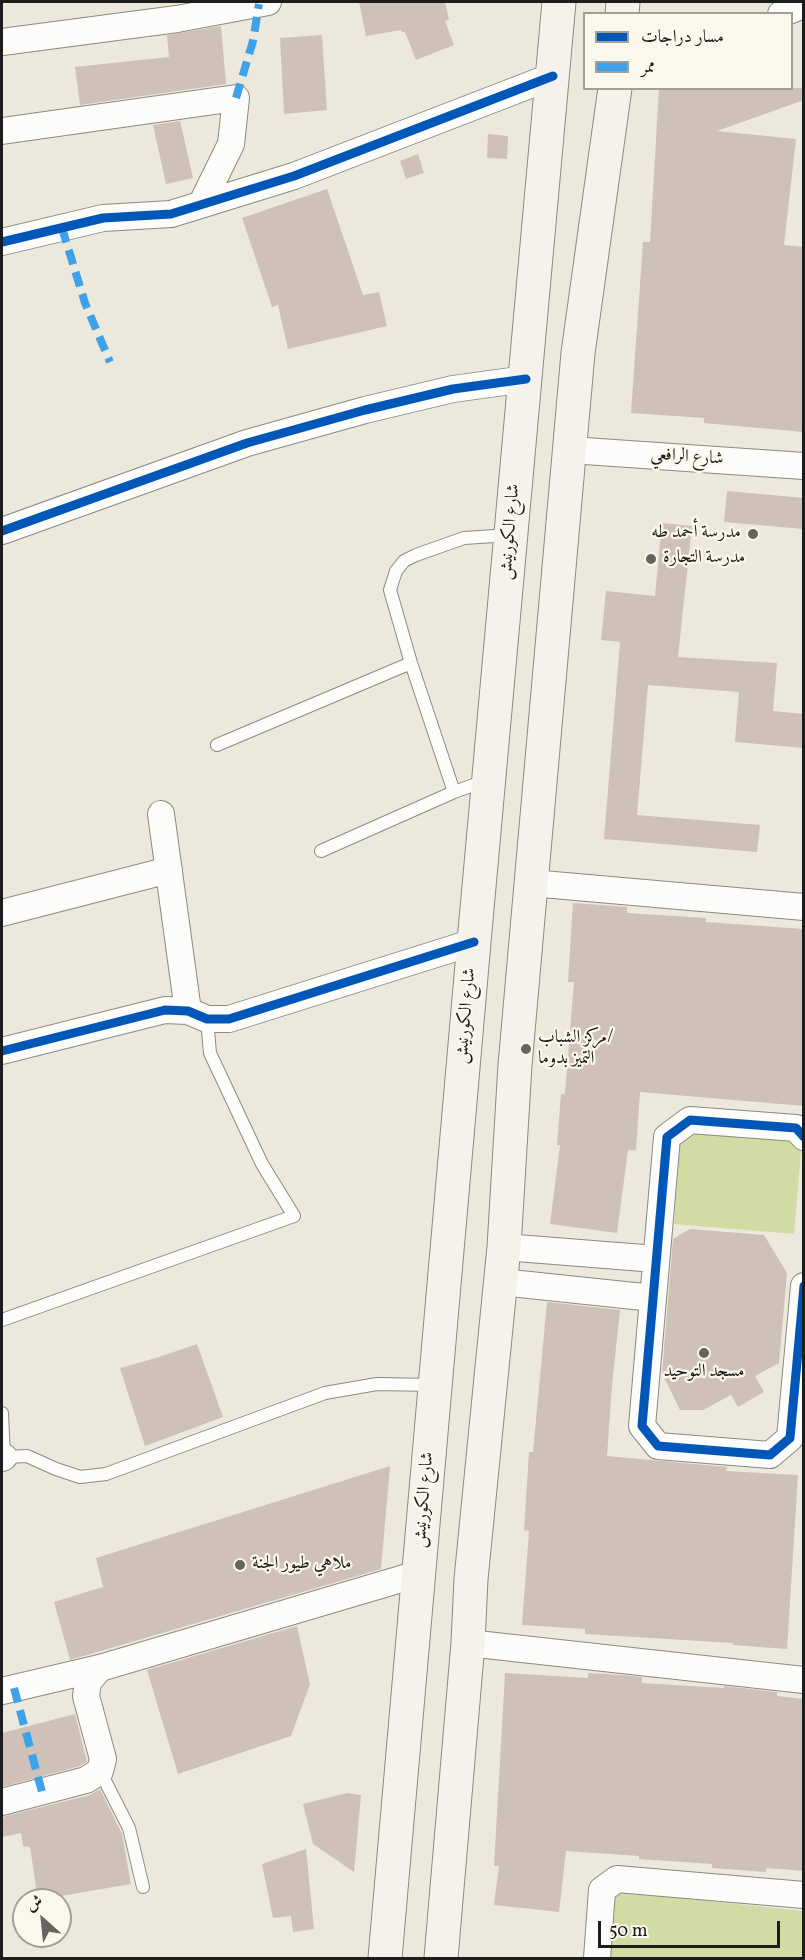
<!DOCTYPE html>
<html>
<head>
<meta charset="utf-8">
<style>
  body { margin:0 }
  #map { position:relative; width:805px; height:1960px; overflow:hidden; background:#ece9dc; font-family:Vollkorn,Amiri,serif }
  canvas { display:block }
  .frame { position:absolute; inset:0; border:3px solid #1c1c1c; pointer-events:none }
  .legend { position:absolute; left:583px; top:12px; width:210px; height:78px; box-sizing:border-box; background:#fbf7ec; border:2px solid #a29f99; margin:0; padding:8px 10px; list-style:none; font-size:18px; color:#1c1c1c }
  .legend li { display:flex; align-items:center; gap:12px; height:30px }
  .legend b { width:30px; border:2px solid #a29f99 }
  .north { position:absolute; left:12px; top:1888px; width:60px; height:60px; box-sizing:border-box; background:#fbf7ec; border:2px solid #a29f99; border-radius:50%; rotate:333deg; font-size:16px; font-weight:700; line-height:24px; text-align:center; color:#1c1c1c }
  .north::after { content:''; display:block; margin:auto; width:21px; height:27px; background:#65645f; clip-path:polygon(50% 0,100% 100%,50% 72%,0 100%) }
  .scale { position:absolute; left:598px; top:1921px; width:182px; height:27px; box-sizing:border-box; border:3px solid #1c1c1c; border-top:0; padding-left:8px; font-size:18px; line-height:21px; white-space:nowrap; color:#1c1c1c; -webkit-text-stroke:4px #fbf7ec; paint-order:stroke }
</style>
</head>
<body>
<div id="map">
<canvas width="805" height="1960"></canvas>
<div class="frame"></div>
<ul class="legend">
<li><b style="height:8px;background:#0057b8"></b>مسار دراجات</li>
<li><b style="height:8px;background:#3da2ea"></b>ممر</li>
</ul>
<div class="north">ش</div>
<div class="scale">50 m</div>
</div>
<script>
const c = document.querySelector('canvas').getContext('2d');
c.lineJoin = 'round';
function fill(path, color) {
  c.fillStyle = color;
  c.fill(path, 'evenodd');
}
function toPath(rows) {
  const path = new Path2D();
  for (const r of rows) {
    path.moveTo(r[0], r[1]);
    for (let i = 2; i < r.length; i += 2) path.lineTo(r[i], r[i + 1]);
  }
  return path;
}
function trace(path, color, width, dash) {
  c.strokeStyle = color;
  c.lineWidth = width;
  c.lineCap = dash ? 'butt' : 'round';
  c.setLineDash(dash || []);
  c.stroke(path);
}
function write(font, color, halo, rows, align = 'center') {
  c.font = font + ' Vollkorn,Amiri,serif';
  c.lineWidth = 4.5;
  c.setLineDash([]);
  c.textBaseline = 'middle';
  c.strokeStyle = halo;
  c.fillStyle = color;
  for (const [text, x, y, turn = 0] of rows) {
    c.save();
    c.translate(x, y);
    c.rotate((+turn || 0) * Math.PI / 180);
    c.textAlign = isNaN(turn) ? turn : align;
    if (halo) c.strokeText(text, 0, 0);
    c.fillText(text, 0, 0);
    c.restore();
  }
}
fill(toPath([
  [681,1132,802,1141,794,1234,674,1224],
  [614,1891,803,1911,803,1958,607,1958]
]), '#d0dca3');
fill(toPath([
  [359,2,445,2,449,20,445,21,454,45,416,60,405,32,402,32,401,30,366,36],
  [221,26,226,84,80,105,75,67,169,57,167,35],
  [322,35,327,110,284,114,280,38],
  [659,88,804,88,804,100,717,131,796,139,784,245,804,247,804,432,704,423,704,418,631,413,643,242,650,242],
  [180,121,193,178,166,184,153,125],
  [488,134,508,136,507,159,487,158],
  [418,154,424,173,406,179,400,161],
  [327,189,363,295,379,292,387,326,288,349,278,305,272,307,242,218],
  [727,491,804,498,804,529,724,522],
  [662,523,692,526,678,657,777,663,773,711,804,714,804,748,735,742,739,692,648,685,637,815,760,825,757,852,604,839,620,642,601,640,606,591,655,596],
  [573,903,627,907,627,913,706,918,706,922,804,929,804,1106,640,1092,636,1150,628,1150,617,1233,550,1224,560,1145,557,1145,561,1094,565,1094,574,982,568,982],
  [690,1229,764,1235,787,1273,779,1363,755,1376,764,1392,738,1407,731,1395,703,1410,680,1410,662,1373,673,1239],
  [547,1302,620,1310,612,1385,607,1456,727,1467,726,1471,798,1475,787,1649,733,1645,733,1643,585,1634,585,1629,522,1625,529,1531,524,1530,529,1452,533,1452],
  [197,1344,223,1417,145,1446,120,1368,156,1358],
  [390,1466,381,1569,70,1660,54,1602,103,1587,96,1558],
  [297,1626,310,1684,291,1736,178,1774,147,1670],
  [505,1673,588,1678,588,1673,622,1675,642,1677,642,1683,724,1688,724,1686,777,1692,777,1696,804,1699,804,1871,766,1868,766,1872,712,1868,712,1864,639,1859,639,1856,566,1851,559,1912,494,1905,499,1866,494,1866],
  [75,1714,87,1762,80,1766,2,1787,2,1733],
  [100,1789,122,1834,131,1884,38,1900,30,1847,23,1846,21,1833,2,1837,2,1817,90,1795],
  [347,1793,361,1795,354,1872,313,1844,303,1804],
  [306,1849,314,1929,293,1932,291,1916,273,1918,262,1864]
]), '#cfc1b8');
const service = toPath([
  [217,745,411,663],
  [454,792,411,663,390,590,396,571,404,561,416,555,464,538,510,535],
  [321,851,454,792,485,781],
  [2,1320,294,1216,262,1164,210,1053,207,1019],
  [2,1413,4,1457,27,1456,56,1469,80,1477,106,1474,325,1393,377,1384,434,1385],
  [100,1771,129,1828,143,1887]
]);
const minor = toPath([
  [781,14,804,5],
  [2,42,177,19,268,2],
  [2,131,236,98,231,144,202,203],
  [2,242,103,218,171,214,294,176,553,76],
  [570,450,804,466],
  [2,531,247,443,365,410,453,389,526,379],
  [161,814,188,1011],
  [531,883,804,907],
  [2,913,169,870],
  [2,1051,165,1010,188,1011,207,1019,229,1019,474,942],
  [804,1137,796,1128,690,1120,667,1137,642,1426,658,1446,770,1455,790,1438,804,1286],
  [504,1247,656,1259],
  [501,1282,653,1298],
  [2,1458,4,1457],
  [468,1643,804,1680],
  [2,1691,100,1668,418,1574],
  [2,1802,86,1780,100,1771,103,1759,86,1696,88,1682,100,1668],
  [597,1958,602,1890,617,1879,804,1895]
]);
const secondary = toPath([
  [622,14,623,2],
  [385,1958,474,942,559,2],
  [441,1958,468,1643,471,1579,504,1247,515,1065,578,353,615,88]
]);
trace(service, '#8b8982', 14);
trace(minor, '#8b8982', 28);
trace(secondary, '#8b8982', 35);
trace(service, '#fcfcfa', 12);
trace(minor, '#fcfcfa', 26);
trace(secondary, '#f4f2eb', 33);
trace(toPath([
  [236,98,253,41,259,4],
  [62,228,85,303,110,362],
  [14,1688,42,1792]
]), '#3da2ea', 8, [15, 8]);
trace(toPath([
  [2,242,103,218,171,214,294,176,553,76],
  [2,531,247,443,365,410,453,389,526,379],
  [2,1051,165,1010,188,1011,207,1019,229,1019,474,942],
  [804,1137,796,1128,690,1120,667,1137,642,1426,658,1446,770,1455,790,1438,804,1286]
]), '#0057b8', 9);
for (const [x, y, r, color] of [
  [753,534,6,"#65645f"],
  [651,559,6,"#65645f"],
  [526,1049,6,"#65645f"],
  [704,1353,6,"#65645f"],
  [240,1565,6,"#65645f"]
]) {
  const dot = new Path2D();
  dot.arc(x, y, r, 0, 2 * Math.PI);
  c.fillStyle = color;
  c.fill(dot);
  trace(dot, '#fbf7ec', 2);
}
write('18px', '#1c1c1c', '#fbf7ec', [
  ["شارع الرافعي",687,458,4],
  ["شارع الكورنيش",511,532,-85],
  ["شارع الكورنيش",467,1016,-85],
  ["شارع الكورنيش",425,1500,-85]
]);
write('18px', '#1c1c1c', '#fbf7ec', [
  ["مدرسة أحمد طه",741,534,"right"],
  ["مدرسة التجارة",663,559],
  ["مركز الشباب/",538,1039],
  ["التميز بدوما",538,1060],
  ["مسجد التوحيد",704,1373,"center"],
  ["ملاهي طيور الجنة",252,1565]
], 'left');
</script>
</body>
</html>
